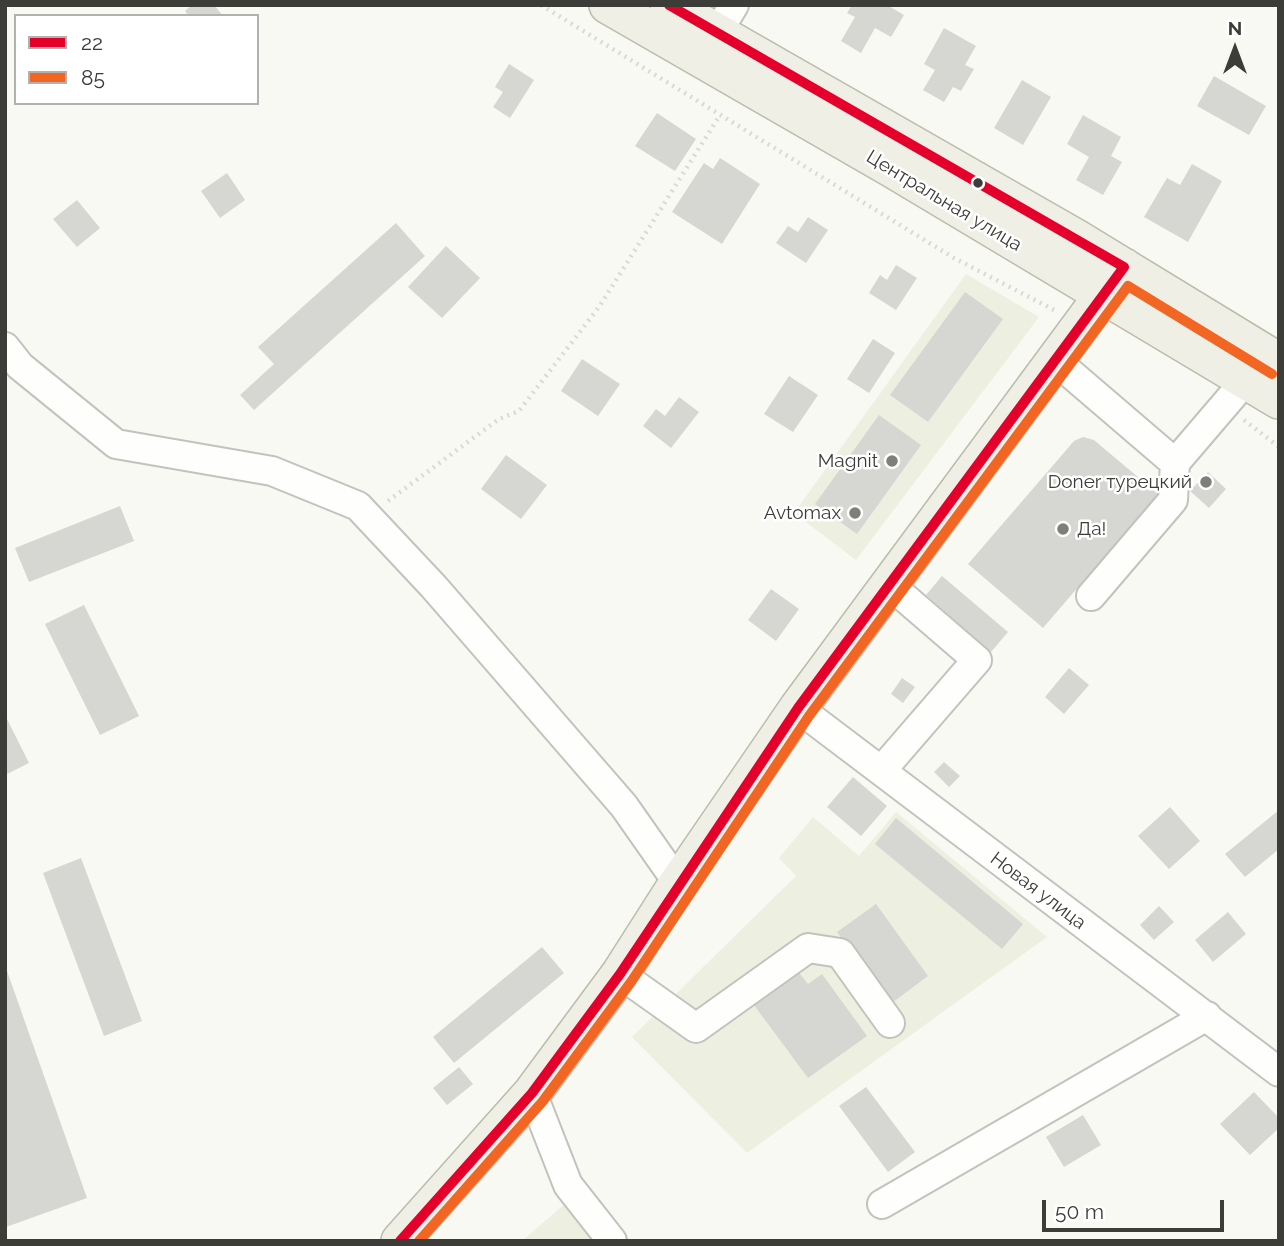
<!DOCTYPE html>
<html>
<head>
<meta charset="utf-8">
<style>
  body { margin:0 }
  #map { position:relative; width:1284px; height:1246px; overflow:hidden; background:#f8f9f2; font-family:Raleway,sans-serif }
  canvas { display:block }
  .frame { position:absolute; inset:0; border:7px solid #3c3d38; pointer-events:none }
  .legend { position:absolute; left:14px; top:14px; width:245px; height:91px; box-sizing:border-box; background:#fff; border:2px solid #b1b1af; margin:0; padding:9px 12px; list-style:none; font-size:21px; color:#3c3d38 }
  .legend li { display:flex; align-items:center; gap:14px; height:35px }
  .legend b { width:35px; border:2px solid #b1b1af }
  .north { position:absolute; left:1200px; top:14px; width:70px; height:70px; -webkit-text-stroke:5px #fff; paint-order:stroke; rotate:0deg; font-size:19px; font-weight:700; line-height:28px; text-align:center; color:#3c3d38 }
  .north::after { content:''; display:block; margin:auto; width:24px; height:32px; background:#3c3d38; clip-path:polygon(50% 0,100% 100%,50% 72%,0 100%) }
  .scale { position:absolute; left:1042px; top:1200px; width:182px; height:32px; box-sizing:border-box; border:4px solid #3c3d38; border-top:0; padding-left:9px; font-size:21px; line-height:24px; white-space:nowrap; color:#3c3d38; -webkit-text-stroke:5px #fff; paint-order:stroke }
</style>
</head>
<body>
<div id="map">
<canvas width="1284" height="1246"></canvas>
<div class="frame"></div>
<ul class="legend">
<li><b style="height:9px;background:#e4002b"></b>22</li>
<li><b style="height:9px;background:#f26522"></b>85</li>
</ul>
<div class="north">N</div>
<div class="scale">50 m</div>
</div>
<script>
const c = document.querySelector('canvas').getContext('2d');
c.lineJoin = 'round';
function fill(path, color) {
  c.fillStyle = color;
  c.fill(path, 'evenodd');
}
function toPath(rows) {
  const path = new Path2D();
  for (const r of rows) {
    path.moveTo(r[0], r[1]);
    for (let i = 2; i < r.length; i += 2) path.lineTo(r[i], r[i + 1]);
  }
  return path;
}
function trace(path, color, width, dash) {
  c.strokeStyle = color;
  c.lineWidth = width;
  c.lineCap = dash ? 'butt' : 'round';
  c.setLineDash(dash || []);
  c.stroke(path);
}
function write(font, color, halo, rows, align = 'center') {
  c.font = font + ' Raleway,sans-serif';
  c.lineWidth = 5;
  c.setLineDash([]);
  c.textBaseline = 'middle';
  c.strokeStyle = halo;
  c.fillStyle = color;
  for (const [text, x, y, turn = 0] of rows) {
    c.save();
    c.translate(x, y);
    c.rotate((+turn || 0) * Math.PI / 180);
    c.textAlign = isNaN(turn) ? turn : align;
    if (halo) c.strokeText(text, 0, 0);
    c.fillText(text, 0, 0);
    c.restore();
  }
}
fill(toPath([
  [966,274,1039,317,856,560,794,513],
  [896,812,1047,937,747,1153,632,1037,796,876,779,858,813,817,859,856],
  [567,1202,595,1241,522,1241]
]), '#edefe0');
fill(toPath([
  [192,5,214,5,223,16,189,16,185,11],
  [852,5,887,5,904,15,891,37,875,28,861,53,841,41,855,17,847,13],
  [944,28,976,46,965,65,974,69,961,91,953,87,944,102,923,90,935,70,924,64],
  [509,64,534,80,510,118,493,107,503,92,495,87],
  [1214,76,1266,106,1249,135,1197,106],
  [1022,80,1051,97,1023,145,994,128],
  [657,113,696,139,675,171,635,146],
  [1083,115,1121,137,1111,156,1122,162,1103,195,1076,180,1089,157,1067,144],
  [720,158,760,184,722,244,672,212,704,163,713,169],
  [1192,164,1222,181,1188,242,1144,217,1167,178,1180,185],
  [227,173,245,200,220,218,201,191],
  [77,200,100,228,77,247,53,219],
  [808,217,828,230,806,263,776,243,788,226,798,232],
  [396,223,425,256,254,410,240,395,274,364,258,347],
  [446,246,480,278,442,318,408,287],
  [896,265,917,278,896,310,869,293,880,275,887,280],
  [965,292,1003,319,928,422,890,395],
  [873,339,895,353,869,393,847,379],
  [582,359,620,384,598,416,561,391],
  [789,376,818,395,793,432,764,414],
  [679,397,699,412,671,448,643,426,656,409,665,416],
  [879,415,921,445,857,534,815,504],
  [1083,437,1094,440,1158,494,1043,628,968,564,1074,441],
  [506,455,547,485,521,519,481,489],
  [1208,472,1226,489,1209,508,1190,491],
  [120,506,134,541,29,582,15,548],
  [942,576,1008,632,991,652,926,595],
  [771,589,799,609,776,641,748,620],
  [84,605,139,716,100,735,45,624],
  [1069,668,1089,685,1064,714,1045,697],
  [902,678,915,687,903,703,891,694],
  [5,715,29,763,5,775],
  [944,762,960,776,949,787,934,772],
  [853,777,887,806,861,836,827,807],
  [1170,807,1200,841,1169,869,1138,836],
  [1279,810,1279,849,1245,877,1225,854],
  [896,818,1023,924,1002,949,875,844],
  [81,858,142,1021,104,1036,43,873],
  [876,904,928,976,889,1005,837,932],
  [1159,906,1174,922,1154,940,1140,925],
  [1228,912,1246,934,1213,962,1195,940],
  [542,947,564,973,454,1063,433,1037],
  [6,968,87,1198,6,1227,5,1223],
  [796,969,808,984,822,974,867,1036,808,1078,751,1001],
  [459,1067,473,1084,447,1105,433,1088],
  [866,1087,915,1152,888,1172,839,1106],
  [1254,1092,1279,1118,1279,1128,1250,1155,1220,1124],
  [1083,1115,1101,1145,1064,1167,1046,1137]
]), '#d6d7d2');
const minor = toPath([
  [717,33,734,5],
  [5,347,20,366,116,444,272,471,358,506,434,587,624,806,678,883],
  [1056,361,1175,463,1246,380],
  [1091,596,1173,500,1175,463],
  [798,708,1279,1072],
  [881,771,977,660,890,585],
  [620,974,696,1028,808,948,840,953,890,1023],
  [532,1093,568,1185,612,1241],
  [882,1204,1207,1016]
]);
const major = toPath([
  [608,5,891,168,1279,400],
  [669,5,1076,238,1279,362],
  [400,1241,532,1093,620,974,678,883,798,708,1124,267]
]);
trace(minor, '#c2c3bd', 32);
trace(major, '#bbbcaa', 40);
trace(toPath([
  [541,5,954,258,1056,311],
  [1244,420,1279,447],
  [388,501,499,419,519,411,599,307,720,115]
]), '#d9d9d7', 4.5, [2, 5]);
trace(minor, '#fefefd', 28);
trace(major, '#efefe6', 37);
trace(toPath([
  [400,1241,532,1093,620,974,798,708,1124,267,669,5]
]), '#e4002b', 10);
trace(toPath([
  [419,1241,543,1101,631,982,809,716,1128,286,1272,374]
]), '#f26522', 10);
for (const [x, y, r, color] of [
  [978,183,6,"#3c3d38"],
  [892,461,7,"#7e7f79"],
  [1206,482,7,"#7e7f79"],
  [855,513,7,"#7e7f79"],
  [1063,529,7,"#7e7f79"]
]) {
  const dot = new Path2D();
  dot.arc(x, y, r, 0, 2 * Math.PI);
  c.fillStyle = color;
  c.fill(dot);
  trace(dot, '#fff', 2.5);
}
write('19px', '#3c3d38', '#fff', [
  ["Центральная улица",944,201,31],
  ["Новая улица",1038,891,37]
]);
write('19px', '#3c3d38', '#fff', [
  ["Magnit",878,461],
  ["Doner турецкий",1192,482],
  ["Avtomax",841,513],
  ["Да!",1077,529,"left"]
], 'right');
</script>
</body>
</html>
